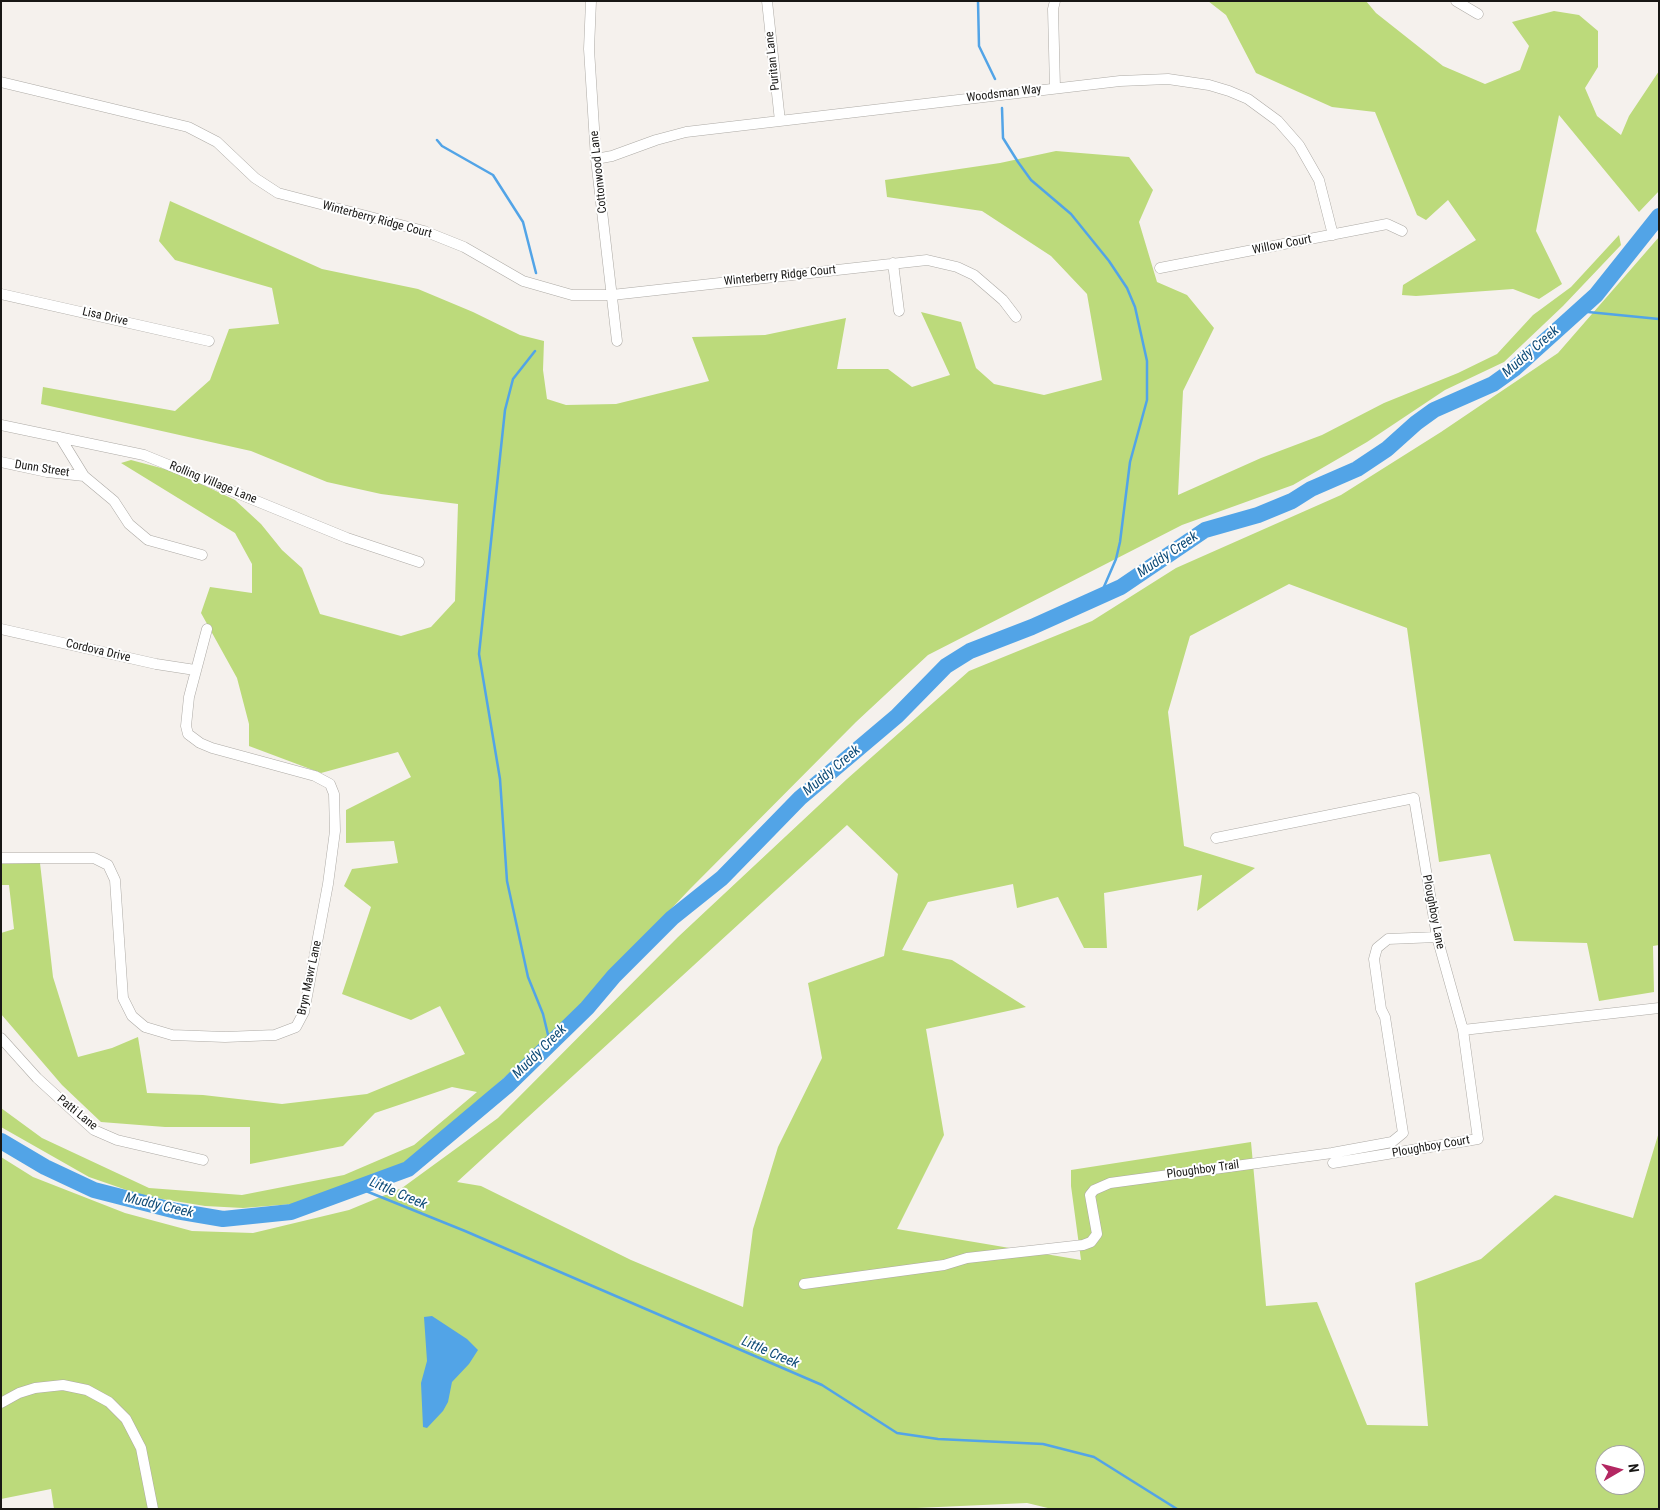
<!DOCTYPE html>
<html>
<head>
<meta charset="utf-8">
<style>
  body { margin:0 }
  #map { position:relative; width:1660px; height:1510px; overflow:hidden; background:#f5f1ed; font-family:"Roboto Condensed",sans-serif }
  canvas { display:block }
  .frame { position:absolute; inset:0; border:2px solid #181715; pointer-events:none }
  .north { position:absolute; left:1595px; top:1445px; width:50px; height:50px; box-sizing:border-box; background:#fff; border:1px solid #a3a2a1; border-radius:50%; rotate:82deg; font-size:14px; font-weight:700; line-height:20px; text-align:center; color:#181715 }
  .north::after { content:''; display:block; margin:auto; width:18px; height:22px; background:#b32762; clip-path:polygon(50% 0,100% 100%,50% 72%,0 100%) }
</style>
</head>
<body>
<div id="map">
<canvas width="1660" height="1510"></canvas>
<div class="frame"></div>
<div class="north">N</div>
</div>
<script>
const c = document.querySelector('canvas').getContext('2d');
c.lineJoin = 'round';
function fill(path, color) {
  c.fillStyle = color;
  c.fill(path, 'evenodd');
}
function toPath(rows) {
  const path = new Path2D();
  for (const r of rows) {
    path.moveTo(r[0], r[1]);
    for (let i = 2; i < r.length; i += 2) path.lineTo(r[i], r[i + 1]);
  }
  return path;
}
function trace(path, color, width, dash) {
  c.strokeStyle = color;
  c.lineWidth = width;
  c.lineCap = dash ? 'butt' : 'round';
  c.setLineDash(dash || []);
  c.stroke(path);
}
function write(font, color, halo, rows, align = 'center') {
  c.font = font + ' "Roboto Condensed",sans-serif';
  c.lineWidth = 4;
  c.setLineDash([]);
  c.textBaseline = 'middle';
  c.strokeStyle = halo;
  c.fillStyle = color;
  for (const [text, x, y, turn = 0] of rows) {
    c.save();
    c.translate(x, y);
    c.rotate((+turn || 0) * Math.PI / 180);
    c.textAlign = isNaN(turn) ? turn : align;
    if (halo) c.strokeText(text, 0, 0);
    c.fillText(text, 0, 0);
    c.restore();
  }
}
fill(toPath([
  [1208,1,1366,1,1376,13,1443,66,1485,84,1520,70,1529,46,1512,22,1554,11,1579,15,1598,31,1598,67,1585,88,1597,116,1621,135,1629,116,1659,71,1659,191,1639,212,1559,115,1536,231,1562,284,1539,299,1513,289,1416,296,1402,295,1403,285,1476,240,1448,200,1426,220,1417,215,1375,112,1332,107,1256,73,1226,15],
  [1056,151,1129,157,1153,190,1139,222,1157,282,1187,295,1214,328,1183,391,1178,495,1261,458,1322,435,1384,403,1458,373,1497,354,1533,315,1571,287,1619,235,1621,245,1563,306,1504,362,1445,390,1367,442,1293,485,1182,525,928,655,856,722,689,890,555,1032,408,1164,293,1204,243,1208,205,1206,144,1196,89,1177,1,1127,1,1108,42,1138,149,1188,242,1195,344,1175,414,1145,477,1092,452,1087,375,1113,343,1146,250,1164,250,1127,165,1127,101,1122,62,1085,1,1014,1,933,14,929,9,885,1,885,1,864,40,863,53,977,78,1057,112,1048,138,1037,147,1093,203,1095,282,1104,367,1094,465,1054,440,1006,411,1020,342,994,371,907,344,886,352,869,398,863,394,841,346,843,346,810,411,777,398,752,321,773,249,746,249,724,237,678,201,613,210,587,252,593,252,564,235,533,121,463,131,460,176,472,235,500,261,524,282,550,302,568,320,614,401,636,431,627,455,601,458,504,381,494,327,482,251,451,41,404,43,387,175,411,210,380,229,329,279,324,272,288,175,260,159,241,170,201,322,269,418,289,473,312,520,335,544,341,543,370,547,399,566,405,616,404,709,381,692,337,765,335,846,318,837,369,888,369,912,387,950,375,921,312,961,322,976,368,994,384,1044,395,1102,380,1087,294,1051,256,982,211,887,197,885,180,1000,163],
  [1659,237,1659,945,1653,946,1654,992,1599,1001,1587,943,1514,941,1490,854,1439,862,1407,628,1289,584,1190,636,1168,712,1184,846,1255,868,1197,911,1202,875,1104,893,1107,948,1084,948,1058,897,1017,908,1013,884,928,902,902,950,952,960,1026,1007,926,1029,944,1135,897,1229,1081,1260,1071,1186,1071,1170,1251,1142,1266,1306,1317,1302,1367,1425,1428,1426,1415,1283,1481,1259,1555,1195,1633,1218,1659,1132,1659,1509,1052,1509,1027,1503,894,1509,54,1509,51,1489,1,1499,1,1157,33,1177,125,1213,192,1231,253,1233,349,1210,402,1188,498,1118,678,937,847,779,969,671,1092,621,1176,568,1341,495,1441,432,1558,353],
  [847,825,898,874,884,956,808,983,822,1058,778,1147,753,1229,743,1307,631,1260,481,1186,457,1182],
  [1605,1455,1635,1455,1635,1485,1605,1485]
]), '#bcda7b');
fill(toPath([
  [432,1316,467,1339,478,1350,469,1364,452,1382,448,1402,443,1411,427,1428,423,1427,421,1383,427,1361,424,1317]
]), '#52a4e7');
trace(toPath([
  [978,1,979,46,995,79],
  [1002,108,1003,138,1018,162,1031,180,1071,214,1109,261,1127,288,1135,307,1147,361,1147,400,1130,462,1120,542,1116,559,1100,596],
  [437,140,442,146,493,175,523,222,536,273],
  [1578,311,1659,319],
  [535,351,513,379,505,410,479,654,500,779,507,881,528,977,543,1014,550,1043],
  [356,1187,465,1231,822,1385,897,1433,938,1439,1043,1444,1094,1457,1177,1509]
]), '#52a4e7', 2.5);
trace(toPath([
  [1,1141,45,1167,94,1190,176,1211,223,1219,291,1212,408,1169,508,1085,587,1008,614,976,672,918,722,878,800,798,897,716,946,666,970,651,1032,627,1121,587,1205,530,1258,515,1292,501,1311,489,1357,469,1387,449,1416,423,1434,410,1493,384,1514,369,1596,295,1659,216]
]), '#52a4e7', 16);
const street = toPath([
  [591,1,589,49,596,159,617,341],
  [767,1,780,121],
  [1456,1,1478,14],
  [1,82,188,127,217,142,255,178,278,193,424,231,464,247,523,281,572,295,612,295,927,260,957,267,974,275,1003,300,1016,317],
  [1055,88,1053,9,1055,1],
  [596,159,612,156,656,140,686,132,1120,81,1168,79,1209,85,1229,91,1248,99,1278,121,1299,145,1319,180,1333,235],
  [893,263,899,311],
  [1160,268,1387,224,1402,231],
  [1,294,209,341],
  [1,425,144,455,347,538,419,562],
  [60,437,84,476,114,501,129,524,148,540,202,555],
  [1,462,47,472,84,476],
  [1,629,156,664,195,670],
  [1216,838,1414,798,1437,937,1463,1030,1478,1139,1333,1163],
  [1,858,94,858,108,865,115,880,123,998,132,1016,145,1027,172,1035,225,1037,275,1035,296,1027,304,1012,328,884,335,831,334,794,330,784,315,776,212,748,200,743,188,734,186,726,189,697,207,629],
  [1463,1030,1659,1008],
  [1,1038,37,1078,94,1130,117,1140,203,1160],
  [804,1284,944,1265,967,1258,1083,1245,1091,1242,1097,1234,1090,1195,1094,1190,1110,1183,1332,1153,1392,1142,1403,1133,1385,1017,1381,1009,1374,959,1377,948,1388,939,1437,937],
  [1,1403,19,1393,35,1388,63,1385,87,1390,109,1402,126,1419,141,1448,153,1509]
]);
trace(street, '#adaaa5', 11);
trace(street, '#fff', 10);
write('12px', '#181715', '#fff', [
  ["Puritan Lane",773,61,-96],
  ["Woodsman Way",1004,94,-7],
  ["Cottonwood Lane",599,172,-96],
  ["Winterberry Ridge Court",377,220,15],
  ["Willow Court",1282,245,-11],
  ["Winterberry Ridge Court",780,276,-6],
  ["Lisa Drive",105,317,13],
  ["Dunn Street",42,469,9],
  ["Rolling Village Lane",213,483,22],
  ["Cordova Drive",98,651,13],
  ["Ploughboy Lane",1433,912,79],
  ["Bryn Mawr Lane",310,978,-78],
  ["Patti Lane",77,1113,39],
  ["Ploughboy Court",1431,1147,-10],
  ["Ploughboy Trail",1203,1170,-8]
]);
write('italic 14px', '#0f4c78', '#fff', [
  ["Muddy Creek",1531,352,-41],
  ["Muddy Creek",1168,555,-34],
  ["Muddy Creek",832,771,-40],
  ["Muddy Creek",540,1052,-45],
  ["Little Creek",398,1194,23],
  ["Muddy Creek",159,1206,13],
  ["Little Creek",770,1353,23]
]);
</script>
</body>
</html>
